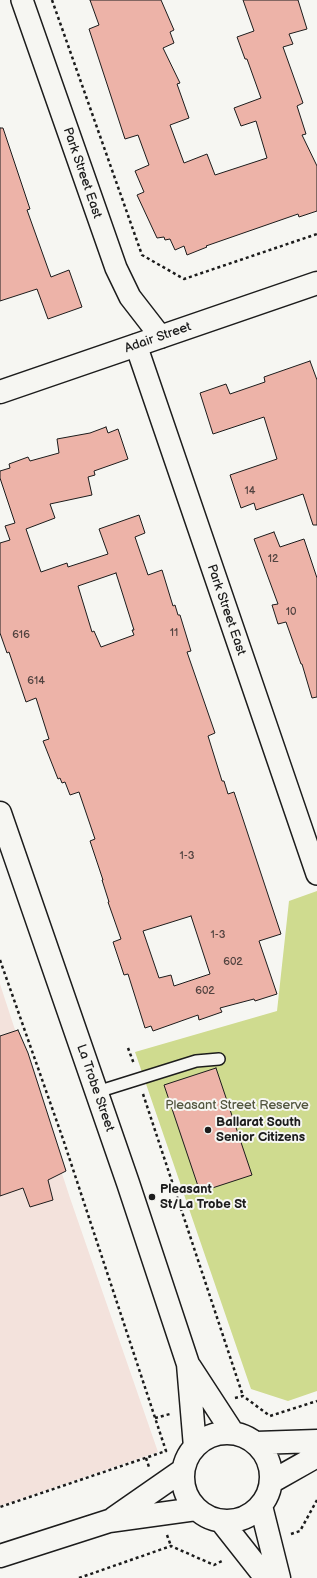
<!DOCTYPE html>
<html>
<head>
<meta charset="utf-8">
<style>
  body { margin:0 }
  canvas { display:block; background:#f6f6f2 }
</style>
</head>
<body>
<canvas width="317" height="1578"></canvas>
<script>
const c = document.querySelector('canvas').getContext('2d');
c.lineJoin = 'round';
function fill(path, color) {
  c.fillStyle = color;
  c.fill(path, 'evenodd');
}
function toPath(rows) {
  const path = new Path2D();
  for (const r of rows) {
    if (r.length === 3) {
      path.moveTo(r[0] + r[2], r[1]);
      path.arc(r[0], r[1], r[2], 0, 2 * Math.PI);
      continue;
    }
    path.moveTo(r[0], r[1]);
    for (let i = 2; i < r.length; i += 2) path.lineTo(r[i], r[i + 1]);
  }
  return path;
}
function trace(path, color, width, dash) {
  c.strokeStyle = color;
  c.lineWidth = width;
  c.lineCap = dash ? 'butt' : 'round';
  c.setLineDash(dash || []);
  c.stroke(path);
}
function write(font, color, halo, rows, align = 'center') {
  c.font = font + ' "Balsamiq Sans",sans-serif';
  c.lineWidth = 4;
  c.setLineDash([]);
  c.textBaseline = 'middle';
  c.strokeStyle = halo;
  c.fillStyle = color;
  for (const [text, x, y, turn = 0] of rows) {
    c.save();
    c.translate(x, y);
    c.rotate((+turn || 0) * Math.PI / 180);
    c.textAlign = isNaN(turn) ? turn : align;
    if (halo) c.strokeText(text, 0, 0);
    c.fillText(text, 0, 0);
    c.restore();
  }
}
fill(toPath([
  [0,984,70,1198,158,1452,0,1506]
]), '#f3e2dc');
fill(toPath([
  [317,891,317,1391,288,1401,251,1389,135,1052,277,1011,289,901]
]), '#cfdb8f');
const building = toPath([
  [90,0,161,0,174,30,170,32,174,43,163,48,180,83,177,84,189,118,170,125,184,163,207,154,215,175,267,158,256,121,241,126,234,108,261,98,247,59,245,59,237,37,254,31,243,0,298,0,307,29,289,34,293,44,283,47,303,103,297,106,306,134,302,135,317,166,317,211,299,217,298,214,206,246,207,247,187,255,184,246,175,250,170,239,165,240,164,237,157,238,137,195,144,192,135,171,149,165,138,135,125,139,89,29,99,25,90,0],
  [0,128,3,128,30,209,27,210,51,277,69,270,82,307,48,319,37,289,0,301,0,128],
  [310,361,317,380,317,525,313,525,303,494,256,510,254,503,241,508,230,475,277,459,264,417,213,434,200,393,226,384,230,394,265,382,264,377,310,361],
  [106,427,108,433,118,429,128,459,94,471,95,475,88,477,92,495,50,504,55,518,26,529,41,572,67,563,68,567,108,554,99,529,139,515,145,533,135,537,148,575,162,570,173,606,175,605,178,615,180,615,191,651,187,652,215,733,208,736,222,781,224,781,228,794,234,792,281,934,259,941,277,994,255,1001,254,999,220,1008,222,1012,199,1020,198,1015,153,1031,151,1026,145,1028,128,974,124,975,113,942,121,939,108,902,109,902,102,880,103,880,90,841,95,839,79,792,70,795,65,782,62,783,60,778,58,779,43,741,49,739,36,698,26,702,9,652,7,653,0,633,0,543,10,540,5,526,15,523,0,478,0,471,10,468,9,464,28,457,30,461,59,453,57,439,90,433,106,427],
  [116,573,134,630,132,630,134,635,101,647,94,631,92,632,78,586,116,573],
  [191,916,210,974,174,986,171,975,159,978,143,931,191,916],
  [274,532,280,547,304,539,317,578,317,697,312,698,302,664,301,664,286,622,278,624,272,605,278,604,254,539,274,532],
  [18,1030,28,1053,66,1171,48,1180,53,1200,30,1207,23,1188,0,1196,0,1036,18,1030],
  [216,1068,252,1175,200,1192,164,1085,216,1068]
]);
fill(building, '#edb3a8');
trace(building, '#1c1c1c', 1);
const lane = toPath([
  [97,1092,196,1061,219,1059]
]);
const street = toPath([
  [22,0,116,268,130,297,161,337],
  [136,345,317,874]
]);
const secondary = toPath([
  [0,392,317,283],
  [0,813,128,1183,188,1364,195,1447],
  [190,1367,233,1433],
  [227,1477,44],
  [256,1443,317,1441],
  [271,1482,317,1456],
  [261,1506,279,1578],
  [114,1518,183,1470],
  [221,1521,266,1578],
  [0,1556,109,1521,196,1509]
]);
trace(lane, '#1c1c1c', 14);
trace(street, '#1c1c1c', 24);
trace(secondary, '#1c1c1c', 25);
trace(toPath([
  [52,0,142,255,184,279,317,234],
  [0,960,63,1139,166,1451,0,1507],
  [128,1048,134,1064],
  [143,1094,243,1396],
  [235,1398,243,1396,270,1416,317,1401],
  [155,1418,170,1414],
  [146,1458,149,1467],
  [291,1534,300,1531,317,1500],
  [167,1535,171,1546],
  [79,1578,171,1546,214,1565,224,1560]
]), '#1c1c1c', 2.5, [3, 3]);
trace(lane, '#f6f6f2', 11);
trace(street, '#f6f6f2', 21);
trace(secondary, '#f6f6f2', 22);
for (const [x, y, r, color] of [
  [208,1130,4,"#1c1c1c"],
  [152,1197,4,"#1c1c1c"]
]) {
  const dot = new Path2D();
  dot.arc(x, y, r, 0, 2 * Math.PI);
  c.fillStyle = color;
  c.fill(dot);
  trace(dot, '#f6f6f2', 1.5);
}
write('11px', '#50423f', null, [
  ["14",250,491],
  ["12",273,559],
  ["10",291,612],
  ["11",174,633],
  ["616",21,635],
  ["614",36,681],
  ["1-3",187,856],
  ["1-3",218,935],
  ["602",233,962],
  ["602",205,991]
]);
write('13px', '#1c1c1c', '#f6f6f2', [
  ["Park Street East",82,173,71],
  ["Adair Street",158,338,-19],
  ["Park Street East",226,610,71],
  ["La Trobe Street",95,1088,71]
]);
write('13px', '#52553e', '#f6f6f2', [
  ["Pleasant Street Reserve",237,1106]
]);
write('bold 13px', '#1c1c1c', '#f6f6f2', [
  ["Ballarat South",216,1123],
  ["Senior Citizens",216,1138],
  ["Pleasant",160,1190],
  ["St/La Trobe St",160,1205]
], 'left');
</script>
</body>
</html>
